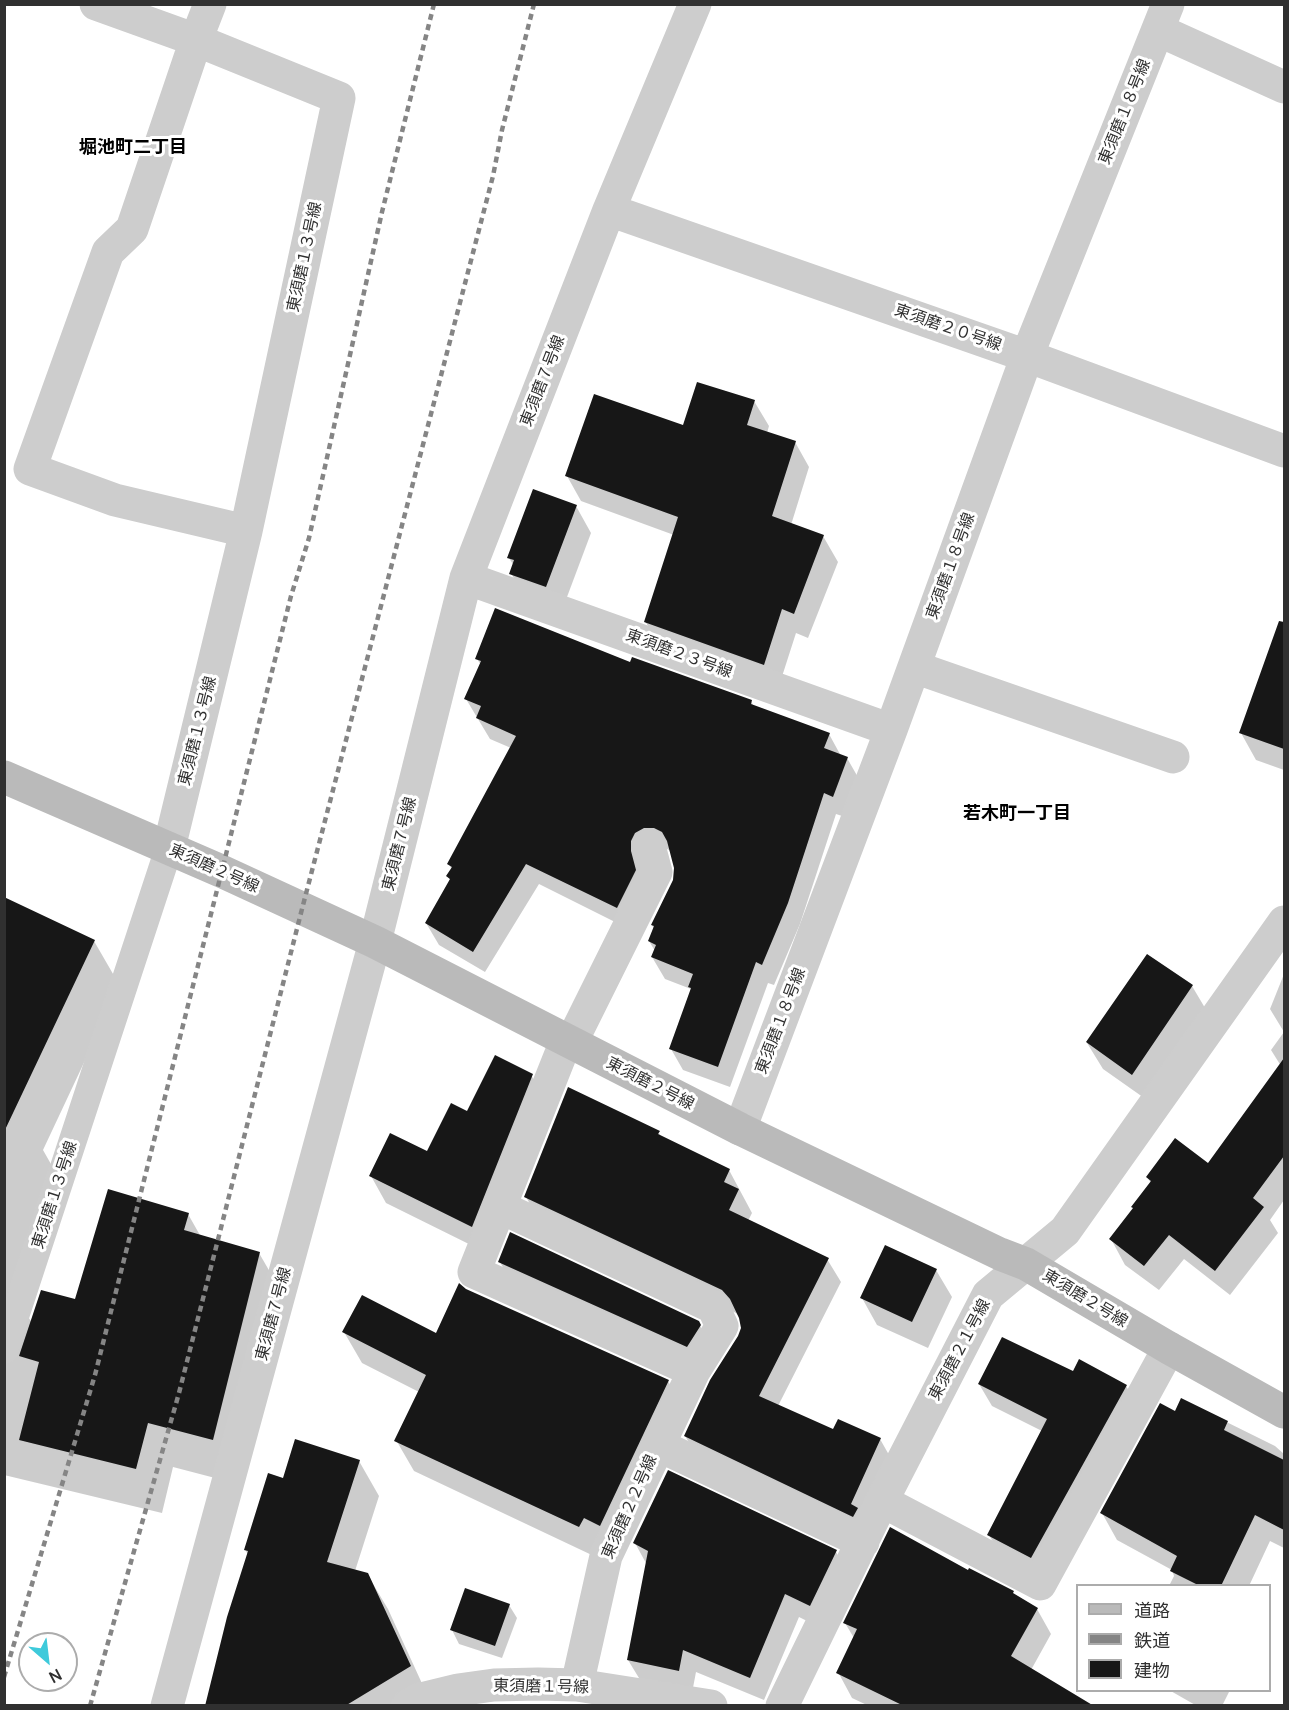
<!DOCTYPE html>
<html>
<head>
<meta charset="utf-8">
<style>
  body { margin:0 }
  #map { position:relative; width:1289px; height:1710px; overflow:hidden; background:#fff; font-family:Manrope,"Noto Sans JP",sans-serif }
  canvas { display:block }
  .frame { position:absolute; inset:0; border:6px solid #303030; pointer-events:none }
  .legend { position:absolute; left:1076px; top:1584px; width:195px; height:108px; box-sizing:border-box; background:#fff; border:2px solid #acacac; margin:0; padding:8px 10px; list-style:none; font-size:18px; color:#303030 }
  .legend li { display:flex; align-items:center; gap:12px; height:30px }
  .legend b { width:30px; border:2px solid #acacac }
  .north { position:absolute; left:18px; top:1632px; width:60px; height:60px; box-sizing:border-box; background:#fff; border:2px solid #acacac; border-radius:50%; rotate:152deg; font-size:16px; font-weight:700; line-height:24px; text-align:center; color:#303030 }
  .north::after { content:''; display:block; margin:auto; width:21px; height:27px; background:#3ecadb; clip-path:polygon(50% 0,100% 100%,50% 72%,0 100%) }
</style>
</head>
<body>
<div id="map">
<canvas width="1289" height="1710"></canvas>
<div class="frame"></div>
<ul class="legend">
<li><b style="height:8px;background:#bababa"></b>道路</li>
<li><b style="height:8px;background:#858585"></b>鉄道</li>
<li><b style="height:16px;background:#171717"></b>建物</li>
</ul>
<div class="north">N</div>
</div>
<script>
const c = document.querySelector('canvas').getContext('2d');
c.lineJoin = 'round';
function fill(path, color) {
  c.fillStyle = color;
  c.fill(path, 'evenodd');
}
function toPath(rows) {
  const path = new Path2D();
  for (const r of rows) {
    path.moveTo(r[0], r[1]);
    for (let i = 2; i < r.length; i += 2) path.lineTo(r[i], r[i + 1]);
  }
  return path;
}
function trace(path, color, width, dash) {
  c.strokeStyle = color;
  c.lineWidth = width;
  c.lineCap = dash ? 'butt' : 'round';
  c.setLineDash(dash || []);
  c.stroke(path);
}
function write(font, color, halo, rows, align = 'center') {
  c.font = font + ' Manrope,"Noto Sans JP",sans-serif';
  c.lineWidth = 6;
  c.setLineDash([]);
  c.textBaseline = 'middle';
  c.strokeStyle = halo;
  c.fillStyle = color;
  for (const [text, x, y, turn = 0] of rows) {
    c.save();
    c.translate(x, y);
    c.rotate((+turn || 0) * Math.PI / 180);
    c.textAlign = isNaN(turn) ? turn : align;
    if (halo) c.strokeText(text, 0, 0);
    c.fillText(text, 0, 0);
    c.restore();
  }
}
fill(toPath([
  [754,401,769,426,767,433,795,442,809,467,791,525,823,536,838,562,808,638,796,633,778,689,660,647,645,621,674,535,581,501,567,476,684,427],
  [576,506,591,533,561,613,526,600,511,573,514,566,509,558],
  [1269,653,1284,659,1284,770,1256,760,1241,733],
  [477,659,631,664,751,701,754,707,829,734,841,756,847,758,859,779,845,817,836,814,800,924,774,985,768,983,730,1087,683,1070,671,1049,691,989,665,979,652,957,655,951,649,941,654,929,652,925,674,881,676,868,671,851,667,849,629,929,539,884,485,972,439,945,426,923,451,881,448,877,452,870,449,864,511,748,490,739,466,699,481,665],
  [4,899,94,941,120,986,43,1150,68,1194,21,1305,32,1323,76,1301,188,1214,201,1237,259,1253,285,1298,238,1484,173,1467,162,1513,4,1475],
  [1284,974,1284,1200,1270,1220,1278,1233,1230,1295,1184,1259,1159,1290,1125,1265,1111,1239,1135,1209,1151,1183,1147,1177,1208,1166,1281,1066,1271,1050,1284,1032,1270,1009],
  [1192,986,1208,1013,1147,1100,1103,1069,1087,1043],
  [531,1075,547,1102,487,1253,386,1203,371,1176,427,1153,467,1113],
  [658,1132,662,1138,729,1170,752,1213,748,1221,827,1259,841,1282,778,1406,834,1431,880,1439,893,1462,870,1532,699,1459,685,1436,739,1337,742,1328,741,1318,736,1313,539,1220,526,1197],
  [500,1262,698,1322,707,1339,694,1360,507,1275],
  [936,1270,952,1297,928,1348,877,1325,862,1298],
  [344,1332,437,1335,668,1381,685,1412,596,1557,414,1471,396,1440,419,1392,362,1363],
  [1073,1373,1126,1386,1139,1407,1044,1579,1001,1556,989,1535,1042,1431,992,1406,979,1384],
  [1182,1400,1275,1446,1284,1454,1284,1548,1270,1541,1249,1586,1169,1586,1174,1576,1172,1570,1117,1540,1102,1513,1175,1413],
  [359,1461,379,1496,355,1571,367,1574,388,1609,430,1701,423,1706,207,1706,248,1555,245,1549,284,1480],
  [635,1543,836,1552,849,1575,823,1629,799,1617,764,1700,696,1672,692,1693,642,1683,628,1660,647,1565],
  [1015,1596,1037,1609,1051,1634,1031,1670,1077,1706,869,1706,852,1698,838,1672,854,1638,845,1623],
  [509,1605,517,1618,502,1658,459,1644,452,1630],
  [1169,1690,1230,1690,1222,1706,1197,1706]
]), '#0003');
fill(toPath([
  [697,382,755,400,747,425,796,441,772,516,824,535,794,614,782,609,764,665,644,622,678,517,565,476,594,394,683,425],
  [533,489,577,505,546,587,509,574,514,560,507,558],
  [495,608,630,662,632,657,752,700,751,704,830,733,824,748,848,757,833,797,824,793,788,903,762,965,756,962,718,1067,669,1049,691,988,688,987,693,974,651,957,656,945,648,941,654,926,651,925,673,880,674,868,667,841,662,832,654,828,644,828,635,833,631,841,631,851,636,870,617,908,526,864,473,952,425,923,450,879,446,876,452,867,447,864,516,736,476,718,481,706,464,699,481,661,475,659],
  [1279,621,1284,622,1284,749,1239,733],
  [4,897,95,940,4,1132],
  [1147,954,1193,985,1132,1075,1086,1042],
  [495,1055,533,1074,472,1227,369,1176,390,1133,427,1151,451,1103,467,1111],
  [1284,1058,1284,1156,1253,1198,1264,1207,1215,1271,1169,1235,1144,1266,1109,1239,1133,1208,1131,1207,1151,1181,1146,1177,1175,1138,1208,1163],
  [568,1087,660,1131,658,1134,730,1169,724,1182,739,1189,729,1210,829,1258,759,1396,833,1429,838,1419,881,1438,851,1504,858,1508,853,1517,684,1436,710,1380,738,1336,741,1328,739,1318,730,1299,722,1290,524,1197],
  [108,1189,189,1213,184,1230,260,1252,213,1440,148,1423,136,1469,19,1440,39,1362,19,1356,41,1290,75,1299],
  [510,1232,699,1321,701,1325,687,1347,498,1262],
  [885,1245,937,1269,912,1322,860,1298],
  [459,1283,466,1289,669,1380,600,1526,584,1518,579,1527,394,1441,426,1375,342,1332,362,1295,436,1333],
  [1002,1337,1073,1371,1079,1359,1127,1385,1031,1558,987,1535,1047,1419,978,1384],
  [1181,1398,1228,1421,1224,1430,1284,1460,1284,1530,1255,1515,1221,1586,1200,1586,1170,1571,1177,1556,1100,1513,1160,1403,1175,1411],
  [295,1439,360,1460,327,1562,368,1573,411,1666,345,1706,205,1706,227,1617,248,1551,244,1550,268,1473,283,1478],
  [668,1470,837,1550,810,1606,785,1594,750,1678,683,1650,679,1671,627,1660,648,1551,633,1543],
  [890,1527,968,1570,969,1568,1014,1591,1013,1593,1038,1608,1011,1656,1094,1706,904,1706,836,1673,857,1629,843,1623],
  [465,1588,510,1604,495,1646,450,1630]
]), '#171717');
trace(toPath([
  [4,1350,169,848]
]), '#cdcdcd', 28);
trace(toPath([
  [96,4,196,40,339,98,246,531,169,848],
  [210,4,196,40,132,229,108,252,30,469,115,500,246,531],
  [1158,30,1284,87],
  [609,210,1027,356,1284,451],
  [466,578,891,730],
  [914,667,1173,757],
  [566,1041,474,1272,694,1371],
  [571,1043,656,872,649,846],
  [740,1129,891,730,1027,356,1168,4],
  [500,1207,713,1307,722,1326,694,1371,606,1556,577,1685],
  [658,1445,863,1542],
  [882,1501,1040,1584,1169,1348],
  [167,1706,375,942,466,578,609,210,695,4],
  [408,1706,421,1699,458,1690,494,1685,538,1684,577,1685,711,1706],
  [782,1706,882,1501,988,1295,1065,1231,1284,922]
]), '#cdcdcd', 33);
trace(toPath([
  [4,777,221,871,375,942,740,1129,1000,1254,1026,1264,1169,1348,1284,1412]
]), '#bababa', 33);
trace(toPath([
  [4,1677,95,1375,291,596,309,538,382,212,434,4],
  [90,1706,179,1393,302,909,493,176,502,130,534,4]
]), '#858585', 4.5, [6, 4.5]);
write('16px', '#303030', '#fff', [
  ["東須磨１８号線",1125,112,-68],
  ["東須磨１３号線",305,257,-78],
  ["東須磨２０号線",948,328,19],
  ["東須磨７号線",543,381,-69],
  ["東須磨１８号線",951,566,-70],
  ["東須磨２３号線",679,654,20],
  ["東須磨１３号線",198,731,-76],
  ["東須磨７号線",400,844,-76],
  ["東須磨２号線",214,869,24],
  ["東須磨１８号線",781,1021,-69],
  ["東須磨２号線",650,1084,27],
  ["東須磨１３号線",55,1195,-72],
  ["東須磨２号線",1085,1299,31],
  ["東須磨７号線",274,1314,-75],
  ["東須磨２１号線",960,1350,-62],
  ["東須磨２２号線",630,1507,-66],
  ["東須磨１号線",541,1687,1]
]);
write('bold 18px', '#000', '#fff', [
  ["堀池町二丁目",133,148],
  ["若木町一丁目",1017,814]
]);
</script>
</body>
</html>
